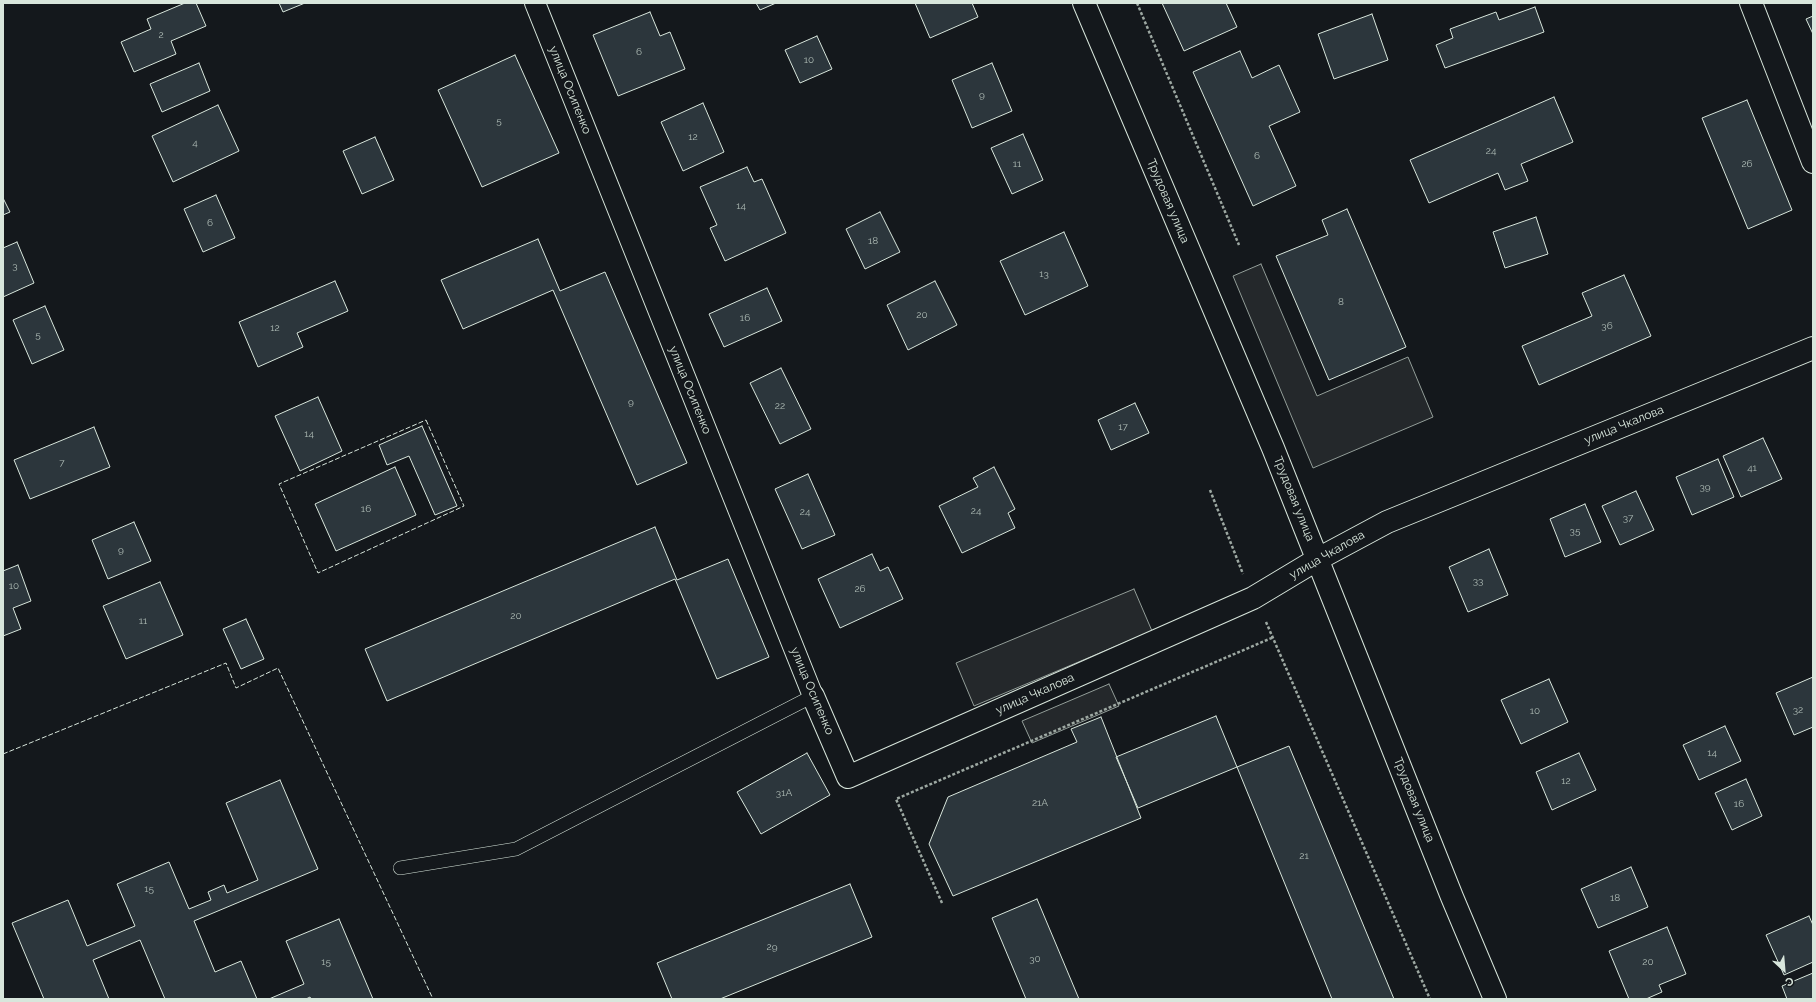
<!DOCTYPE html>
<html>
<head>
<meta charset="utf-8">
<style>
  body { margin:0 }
  #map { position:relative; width:1816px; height:1002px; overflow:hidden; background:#14181c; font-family:Raleway,sans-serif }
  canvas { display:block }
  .frame { position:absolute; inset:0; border:4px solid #d8e6dc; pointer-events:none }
  .north { position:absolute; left:1764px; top:950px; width:40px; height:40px; -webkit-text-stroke:3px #14181c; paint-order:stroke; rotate:154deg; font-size:11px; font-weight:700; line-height:16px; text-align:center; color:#d8e6dc }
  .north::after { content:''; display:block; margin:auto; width:14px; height:18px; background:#d8e6dc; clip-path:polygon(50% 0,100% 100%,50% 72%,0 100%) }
</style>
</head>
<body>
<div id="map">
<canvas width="1816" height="1002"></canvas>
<div class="frame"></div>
<div class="north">С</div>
</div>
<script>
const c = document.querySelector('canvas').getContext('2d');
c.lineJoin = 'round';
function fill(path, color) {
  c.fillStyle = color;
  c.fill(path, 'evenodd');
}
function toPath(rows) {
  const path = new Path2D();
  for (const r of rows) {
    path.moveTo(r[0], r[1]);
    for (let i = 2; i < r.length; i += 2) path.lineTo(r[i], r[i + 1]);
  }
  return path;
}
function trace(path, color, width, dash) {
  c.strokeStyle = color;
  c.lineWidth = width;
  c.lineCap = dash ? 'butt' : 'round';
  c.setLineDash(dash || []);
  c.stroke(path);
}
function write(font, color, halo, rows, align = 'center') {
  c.font = font + ' Raleway,sans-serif';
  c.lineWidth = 3;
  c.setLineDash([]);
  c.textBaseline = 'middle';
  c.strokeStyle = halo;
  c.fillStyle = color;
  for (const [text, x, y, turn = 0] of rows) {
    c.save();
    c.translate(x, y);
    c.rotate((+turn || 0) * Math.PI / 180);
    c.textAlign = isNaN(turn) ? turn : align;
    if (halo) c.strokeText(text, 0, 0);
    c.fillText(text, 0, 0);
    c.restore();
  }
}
const parking = toPath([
  [1261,264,1317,396,1408,357,1433,417,1313,468,1233,276,1261,264],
  [1134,589,1152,631,974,706,956,663,1134,589],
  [1109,684,1119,706,1032,743,1022,721,1109,684]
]);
fill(parking, '#24282b');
trace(parking, '#939e99', 1);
const building = toPath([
  [185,3,196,3,206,26,171,41,176,54,134,72,121,42,151,29,147,19,185,3],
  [279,3,305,3,283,12,279,3],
  [756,3,776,3,760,10,756,3],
  [915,3,972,3,978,17,930,38,915,3],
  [1162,3,1226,3,1237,27,1184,51,1162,3],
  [1535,7,1544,32,1445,68,1436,45,1453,38,1450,29,1496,12,1499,20,1535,7],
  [650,12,660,36,670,32,685,69,618,96,593,35,650,12],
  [1372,14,1388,60,1334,79,1318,34,1372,14],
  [1813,16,1813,34,1806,19,1813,16],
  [817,36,832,69,800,83,785,50,817,36],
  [1240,51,1252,78,1279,65,1300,112,1269,126,1296,186,1253,206,1193,72,1240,51],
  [515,55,559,153,482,187,438,90,515,55],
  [199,63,210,91,162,112,150,84,199,63],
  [992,63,1012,111,972,128,952,80,992,63],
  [1554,97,1573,142,1521,164,1528,181,1505,190,1498,173,1429,203,1410,160,1554,97],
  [1747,100,1792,210,1748,229,1702,118,1747,100],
  [703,103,724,152,683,171,661,122,703,103],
  [218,105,239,151,173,182,152,136,218,105],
  [1023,134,1043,180,1012,194,991,148,1023,134],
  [375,137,394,180,362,194,343,151,375,137],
  [747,167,754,182,762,179,786,233,725,261,710,228,717,225,700,187,747,167],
  [216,195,235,238,203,252,184,209,216,195],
  [3,198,10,212,3,215,3,198],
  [1347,209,1406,347,1329,380,1276,256,1328,235,1322,220,1347,209],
  [880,212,900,252,865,269,846,229,880,212],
  [1536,217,1548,254,1505,268,1493,232,1536,217],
  [1064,232,1088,286,1025,315,1000,261,1064,232],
  [538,239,560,291,605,272,687,463,637,485,553,290,463,329,441,280,538,239],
  [17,242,34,283,3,297,3,248,17,242],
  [1624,275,1651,336,1539,385,1522,346,1592,316,1582,293,1624,275],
  [335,281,348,311,297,333,303,347,258,367,239,322,335,281],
  [935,281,957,325,908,350,887,305,935,281],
  [767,288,782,321,724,347,709,314,767,288],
  [45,306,64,350,32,364,13,320,45,306],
  [781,368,811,429,780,444,750,383,781,368],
  [318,397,342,451,300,471,275,416,318,397],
  [1135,403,1149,433,1111,450,1098,420,1135,403],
  [422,426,457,506,435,515,409,456,387,465,379,445,422,426],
  [94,427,110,467,30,499,14,460,94,427],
  [1763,438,1782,479,1741,497,1723,456,1763,438],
  [1718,459,1734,497,1692,515,1676,477,1718,459],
  [395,467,416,515,336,551,315,504,395,467],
  [994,467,1015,509,1008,513,1015,528,962,553,939,506,978,487,973,478,994,467],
  [808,474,835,535,802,549,775,489,808,474],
  [1636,491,1654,530,1620,545,1602,506,1636,491],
  [1585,504,1601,542,1565,557,1550,519,1585,504],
  [134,522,151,561,108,579,92,540,134,522],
  [655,527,677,580,728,559,769,657,717,679,675,579,387,701,365,649,655,527],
  [1489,549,1508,595,1468,612,1449,567,1489,549],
  [872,554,880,571,888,567,903,599,840,628,818,579,872,554],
  [18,565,31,601,13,608,21,629,3,636,3,571,18,565],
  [160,582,183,635,126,659,103,606,160,582],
  [246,619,264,659,241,669,223,629,246,619],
  [1813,677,1813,727,1794,735,1776,693,1813,677],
  [1549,679,1568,722,1521,744,1501,700,1549,679],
  [1216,716,1237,767,1289,746,1394,999,1332,999,1237,767,1138,808,1116,757,1216,716],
  [1101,717,1141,818,953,896,929,844,948,797,1077,742,1071,729,1101,717],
  [1725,726,1741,761,1699,780,1683,745,1725,726],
  [807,753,830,795,761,834,737,792,807,753],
  [1579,753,1596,790,1552,810,1536,772,1579,753],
  [1746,779,1762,816,1732,830,1715,793,1746,779],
  [280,780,318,869,194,921,215,972,241,961,257,999,165,999,140,940,93,960,109,999,44,999,12,923,68,900,87,946,135,926,117,884,169,862,189,909,211,900,208,892,224,885,227,893,258,880,226,803,280,780],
  [1631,867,1648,907,1598,928,1581,889,1631,867],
  [850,884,872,937,720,999,672,999,657,963,850,884],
  [1037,899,1079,999,1026,999,992,918,1037,899],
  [1809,916,1813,925,1813,962,1784,975,1766,935,1809,916],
  [339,919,373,999,311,999,310,997,306,999,269,999,304,984,286,941,339,919],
  [1667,927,1686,974,1659,985,1662,992,1646,999,1629,999,1609,951,1667,927],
  [1813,973,1813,999,1787,999,1782,986,1813,973]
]);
fill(building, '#2c363c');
trace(building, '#d8e6dc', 1);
const service = toPath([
  [400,868,516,849,813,696]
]);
const pedestrian = toPath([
  [535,3,813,696]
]);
const minor = toPath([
  [1084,3,1273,448,1452,897,1495,999],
  [1751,3,1813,162],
  [813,696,848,777,1253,598,1318,559,1387,522,1813,348]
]);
trace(service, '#d8e6dc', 14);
trace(pedestrian, '#d8e6dc', 22);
trace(minor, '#d8e6dc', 24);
trace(toPath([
  [1137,3,1239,245],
  [1210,490,1243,574],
  [1266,622,1430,999],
  [942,903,896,799,1274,637]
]), '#9da8a2', 2.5, [3, 2]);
trace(service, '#14181c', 13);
trace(pedestrian, '#14181c', 20);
trace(minor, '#14181c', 22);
trace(toPath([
  [426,420,464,506,318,573,279,484,426,420],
  [3,754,226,663,236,688,278,668,433,999]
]), '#d8e6dc', 1, [5, 2]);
write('10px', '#adbab4', null, [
  ["2",161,35],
  ["6",639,52],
  ["10",809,60],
  ["9",982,95],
  ["5",499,121],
  ["12",693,137],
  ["4",195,143],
  ["24",1491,151],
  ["6",1257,156],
  ["11",1017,164],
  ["26",1747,164],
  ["14",741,206],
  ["6",210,223],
  ["18",873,241],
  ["3",15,266],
  ["13",1044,274],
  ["8",1341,302],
  ["20",922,315],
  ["16",745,318],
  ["36",1607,326],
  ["12",275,328],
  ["5",38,335],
  ["9",631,402],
  ["22",780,406],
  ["17",1123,427],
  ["14",309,434],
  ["7",62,463],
  ["41",1752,468],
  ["39",1705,487],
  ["16",366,509],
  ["24",976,511],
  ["24",805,512],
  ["37",1628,518],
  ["35",1575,531],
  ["9",121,550],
  ["33",1478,581],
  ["10",14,586],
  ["26",860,589],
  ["20",516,616],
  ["11",143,621],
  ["32",1798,710],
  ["10",1535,711],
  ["14",1712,753],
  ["12",1566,781],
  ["31А",784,793],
  ["21А",1040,803],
  ["16",1739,804],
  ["21",1304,856],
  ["15",149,889],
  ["18",1615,898],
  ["29",772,947],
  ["30",1035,959],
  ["15",326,962],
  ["20",1648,962]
]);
write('12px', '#d8e6dc', '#14181c', [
  ["улица Осипенко",570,90,68],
  ["Трудовая улица",1168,201,67],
  ["улица Осипенко",690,390,68],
  ["улица Чкалова",1624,425,-22],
  ["Трудовая улица",1294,499,68],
  ["улица Чкалова",1327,555,-30],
  ["улица Осипенко",812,691,67],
  ["улица Чкалова",1035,694,-24],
  ["Трудовая улица",1414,800,68]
]);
</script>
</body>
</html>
